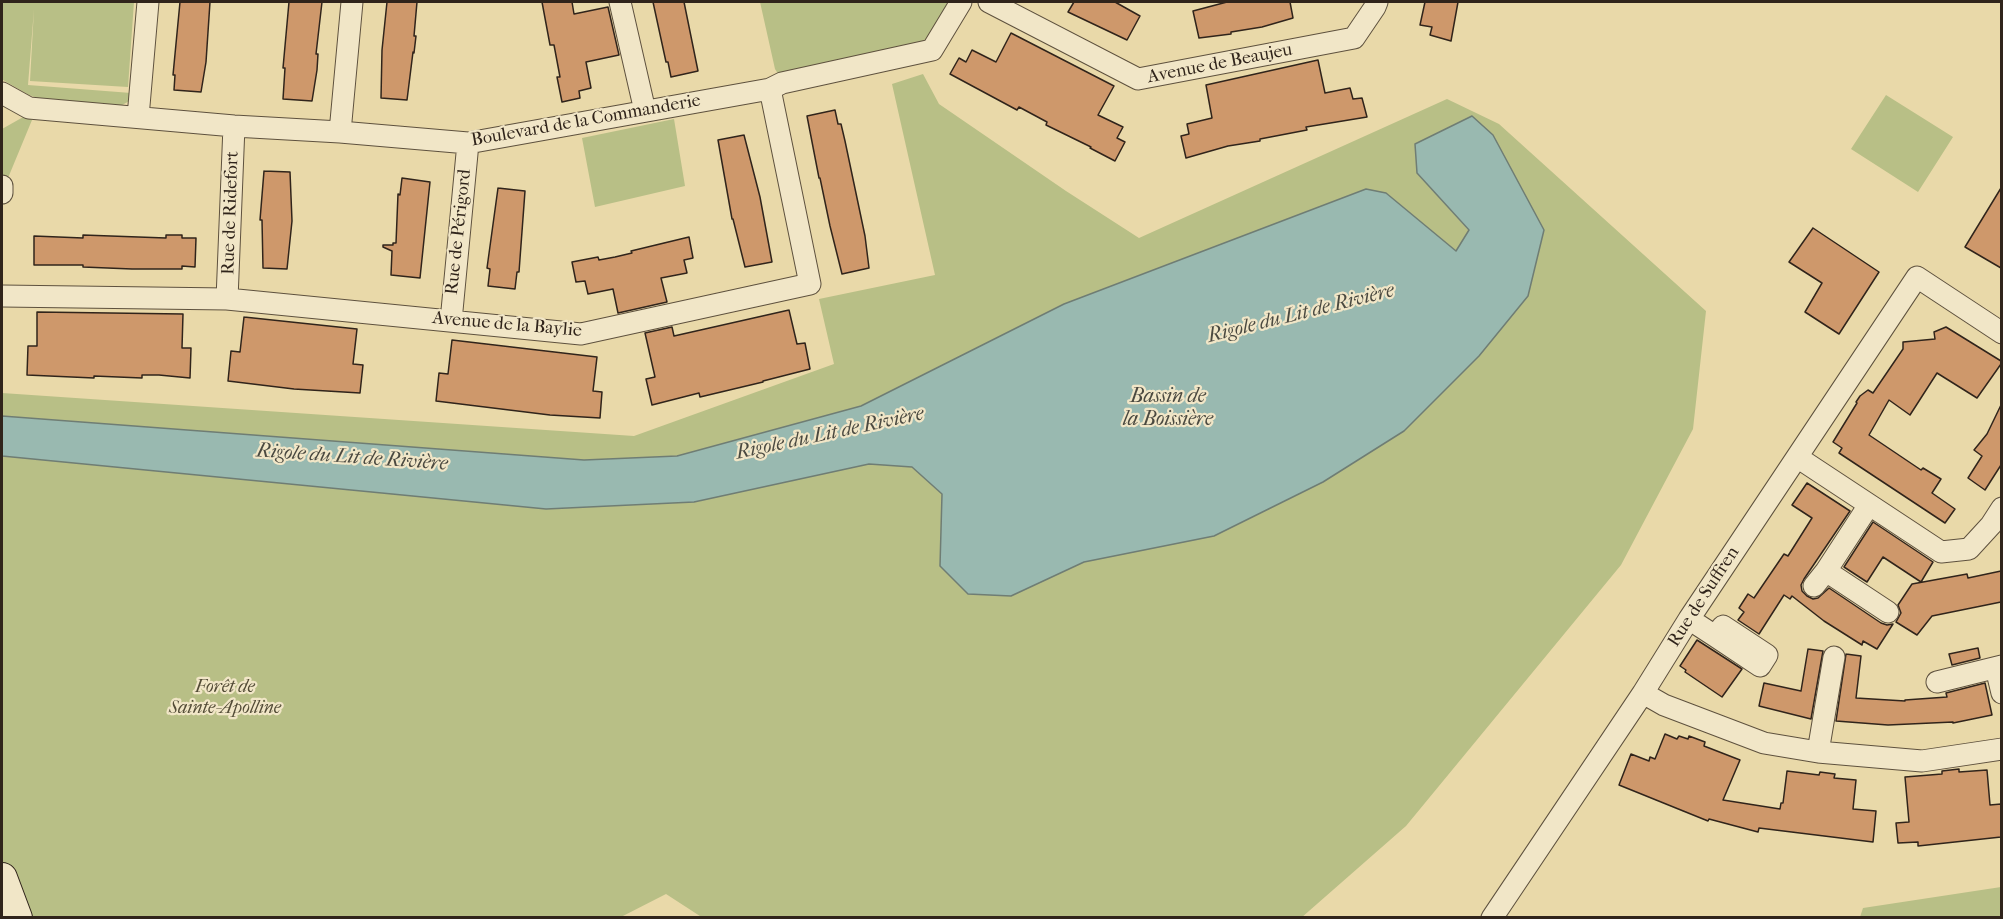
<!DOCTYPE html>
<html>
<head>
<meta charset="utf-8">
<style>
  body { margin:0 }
  #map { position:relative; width:2003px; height:919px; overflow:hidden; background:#e9d9a9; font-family:"IM FELL French Canon",serif }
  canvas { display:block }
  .frame { position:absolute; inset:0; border:3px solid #30241b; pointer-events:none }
</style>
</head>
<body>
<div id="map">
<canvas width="2003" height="919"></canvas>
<div class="frame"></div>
</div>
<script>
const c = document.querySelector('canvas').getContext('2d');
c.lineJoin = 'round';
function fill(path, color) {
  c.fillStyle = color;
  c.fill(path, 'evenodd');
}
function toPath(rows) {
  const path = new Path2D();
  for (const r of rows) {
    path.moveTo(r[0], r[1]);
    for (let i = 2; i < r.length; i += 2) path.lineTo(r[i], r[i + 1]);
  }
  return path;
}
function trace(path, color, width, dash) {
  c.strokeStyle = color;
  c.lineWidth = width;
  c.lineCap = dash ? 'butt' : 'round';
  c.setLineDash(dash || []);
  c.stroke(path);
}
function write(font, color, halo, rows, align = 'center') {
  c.font = font + ' "IM FELL French Canon",serif';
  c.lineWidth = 4.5;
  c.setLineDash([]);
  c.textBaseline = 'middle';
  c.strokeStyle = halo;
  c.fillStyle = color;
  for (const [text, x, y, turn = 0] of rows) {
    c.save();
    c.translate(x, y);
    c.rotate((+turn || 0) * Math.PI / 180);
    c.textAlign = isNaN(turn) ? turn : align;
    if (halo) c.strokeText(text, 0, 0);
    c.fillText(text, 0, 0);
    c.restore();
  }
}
fill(toPath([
  [2,2,134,2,128,87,30,81,34,9,28,85,131,93,131,100,117,108,50,102,29,95,3,80,2,79],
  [760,2,949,2,931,36,920,45,780,77,775,69],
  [923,74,939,104,1066,191,1139,238,1447,99,1499,124,1706,311,1693,429,1621,565,1406,826,1301,918,703,918,666,894,619,918,2,917,2,456,546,509,694,502,869,464,912,467,942,494,940,566,1011,596,1084,562,1214,536,1544,230,1417,173,1469,231,1456,251,1386,193,1064,304,861,406,677,456,584,460,2,416,2,393,634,436,834,364,819,299,935,275,892,84],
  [1886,95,1953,137,1918,192,1851,149],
  [25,116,32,120,8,178,2,186,2,129],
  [674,119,685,186,595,207,582,138],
  [2001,887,2001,917,1860,917,1863,908]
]), '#b8bf86');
const water = toPath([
  [1472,116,1493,135,1544,230,1528,296,1479,356,1404,431,1323,482,1214,536,1084,562,1011,596,968,594,940,566,942,494,912,467,869,464,694,502,546,509,2,456,2,416,584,460,677,456,861,406,1064,304,1366,189,1386,193,1456,251,1469,230,1417,173,1415,144,1472,116]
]);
fill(water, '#99b9b0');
trace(water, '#6f7d74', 1.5);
const building = toPath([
  [180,2,210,2,206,62,201,92,174,90,175,75,173,75,180,2],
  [289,2,322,2,316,54,318,54,317,70,312,101,283,99,285,68,283,68,289,2],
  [387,2,417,2,414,36,416,36,414,53,413,52,407,100,381,98,382,50,387,2],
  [542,2,572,2,574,14,608,7,619,55,586,62,591,88,579,91,580,98,562,102,557,77,560,77,554,45,550,45,542,2],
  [653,2,684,2,698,71,671,77,668,62,666,62,653,2],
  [1074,2,1115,2,1140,16,1127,40,1068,12,1074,2],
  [1227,2,1290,2,1293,18,1262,27,1231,32,1231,34,1199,38,1193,11,1227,2],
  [1425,2,1458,2,1451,41,1430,35,1432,27,1420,25,1425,2],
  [1011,33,1114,86,1098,115,1123,127,1117,138,1125,142,1115,161,1090,148,1091,147,1046,125,1047,122,1019,107,1017,110,950,74,959,58,966,62,972,50,996,62,1011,33],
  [1318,60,1325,93,1350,88,1353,99,1362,98,1367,117,1306,127,1307,130,1260,139,1260,141,1228,146,1186,158,1181,136,1189,134,1187,124,1212,118,1206,85,1318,60],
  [835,110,838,124,841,124,845,141,865,236,869,268,842,274,830,226,820,178,819,178,807,116,835,110],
  [744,135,760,197,772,262,745,267,733,219,732,219,718,140,744,135],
  [264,171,290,172,292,221,287,269,263,268,262,220,260,220,264,171],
  [402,178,430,182,420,278,391,275,392,251,383,247,383,245,393,245,393,243,396,243,398,194,400,195,402,178],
  [498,188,525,191,519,272,517,272,515,289,488,286,490,269,487,268,498,188],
  [2001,188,2001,268,1965,247,2001,188],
  [1813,228,1879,272,1839,334,1805,312,1822,283,1789,262,1813,228],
  [83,235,166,238,166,235,182,235,182,238,196,238,195,267,182,266,182,269,132,269,83,267,83,265,34,265,34,236,83,238,83,235],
  [689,237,693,258,684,260,687,273,661,278,667,302,618,313,613,289,588,294,585,281,576,282,572,262,598,257,599,260,615,257,632,253,631,251,689,237],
  [789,310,797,344,805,343,810,369,763,381,763,382,700,397,699,393,652,405,646,379,655,377,645,333,672,327,674,336,789,310],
  [37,312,183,314,182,348,191,348,190,378,159,375,142,375,142,378,94,376,94,378,27,375,28,346,37,346,37,312],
  [244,317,357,329,353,364,363,365,360,393,294,389,228,381,231,351,240,352,244,317],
  [1946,327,2001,361,2001,364,1977,398,1937,373,1910,415,1889,400,1869,435,1921,470,1923,468,1941,479,1932,493,1955,509,1945,523,1839,453,1842,448,1833,442,1857,403,1856,402,1860,396,1868,390,1873,393,1903,349,1903,342,1935,339,1934,332,1946,327],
  [452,340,597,357,593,391,602,392,600,418,550,415,436,401,439,373,448,374,452,340],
  [2001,405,2001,465,1985,490,1968,478,1982,456,1974,450,1987,434,2001,405],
  [1807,483,1850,511,1804,579,1801,585,1802,591,1807,596,1813,599,1818,598,1829,588,1881,623,1887,625,1893,624,1877,649,1863,641,1862,645,1824,621,1792,596,1790,599,1784,595,1759,634,1738,620,1744,612,1739,608,1748,594,1754,598,1784,554,1788,556,1812,518,1792,505,1807,483],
  [1873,522,1933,562,1921,582,1883,557,1867,582,1844,567,1873,522],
  [2001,571,2001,602,1932,616,1917,635,1896,622,1901,613,1898,605,1912,584,1967,574,1968,578,2001,571],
  [1697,640,1742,669,1722,697,1685,672,1686,670,1680,666,1697,640],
  [1978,648,1980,658,1952,665,1949,654,1978,648],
  [1808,649,1823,651,1811,719,1759,706,1764,683,1801,691,1808,649],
  [1846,654,1861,656,1856,698,1905,701,1905,700,1947,697,1946,693,1985,683,1992,715,1953,723,1953,722,1888,725,1836,721,1846,654],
  [1665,734,1677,739,1679,736,1688,739,1689,736,1705,742,1704,746,1740,760,1723,800,1780,809,1781,803,1783,803,1787,771,1819,775,1820,772,1835,774,1834,778,1856,780,1853,809,1876,811,1873,842,1759,828,1758,832,1709,819,1708,821,1619,785,1631,754,1649,761,1650,757,1655,759,1665,734],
  [1959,769,1959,772,1987,770,1990,805,2001,804,2001,837,1918,846,1918,842,1898,843,1896,823,1909,822,1905,777,1942,774,1942,771,1959,769]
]);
fill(building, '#ce986b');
trace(building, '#30241b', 1.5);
const minor = toPath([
  [620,2,645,111],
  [989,2,1138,79,1354,38,1375,7,1377,2],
  [2,93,29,108,234,126,340,132,468,143,770,89,782,83,932,50,961,2],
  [138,117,148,2],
  [340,132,352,2],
  [2,193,2,186],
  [2,296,227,299,581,334,810,284,770,89],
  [227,299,234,126],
  [451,321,468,143],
  [1797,457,1941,552,1969,549,1991,525,2002,508],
  [1869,505,1826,571,1888,612],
  [1814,586,1826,571],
  [1689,619,1715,636,1760,666,1767,655,1723,626,1715,636],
  [1996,668,2002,693],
  [1937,682,2002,666],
  [1643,693,1664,705,1764,743,1818,752,1922,761,2002,749],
  [1818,752,1834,657],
  [1492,918,1643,693,1689,619,1917,277,2002,333]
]);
const secondary = toPath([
  [2,878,17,918]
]);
trace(minor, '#5e513e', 23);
trace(secondary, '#30241b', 32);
trace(minor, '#f1e6c7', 21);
trace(secondary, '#f1e6c7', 30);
write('18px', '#30241b', '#f1e6c7', [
  ["Avenue de Beaujeu",1220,64,-11],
  ["Boulevard de la Commanderie",586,121,-10],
  ["Rue de Ridefort",231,213,-88],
  ["Rue de Périgord",459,232,-84],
  ["Avenue de la Baylie",507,325,5],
  ["Rue de Suffren",1704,597,-57]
]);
write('italic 18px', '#524b36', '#f1e6c7', [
  ["Forêt de",225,688],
  ["Sainte-Apolline",225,709]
]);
write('italic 20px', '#4a4940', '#f1e6c7', [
  ["Rigole du Lit de Rivière",1301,314,-14],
  ["Bassin de",1168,397],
  ["la Boissière",1168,420],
  ["Rigole du Lit de Rivière",830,434,-12],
  ["Rigole du Lit de Rivière",352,458,4]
]);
</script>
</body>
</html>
